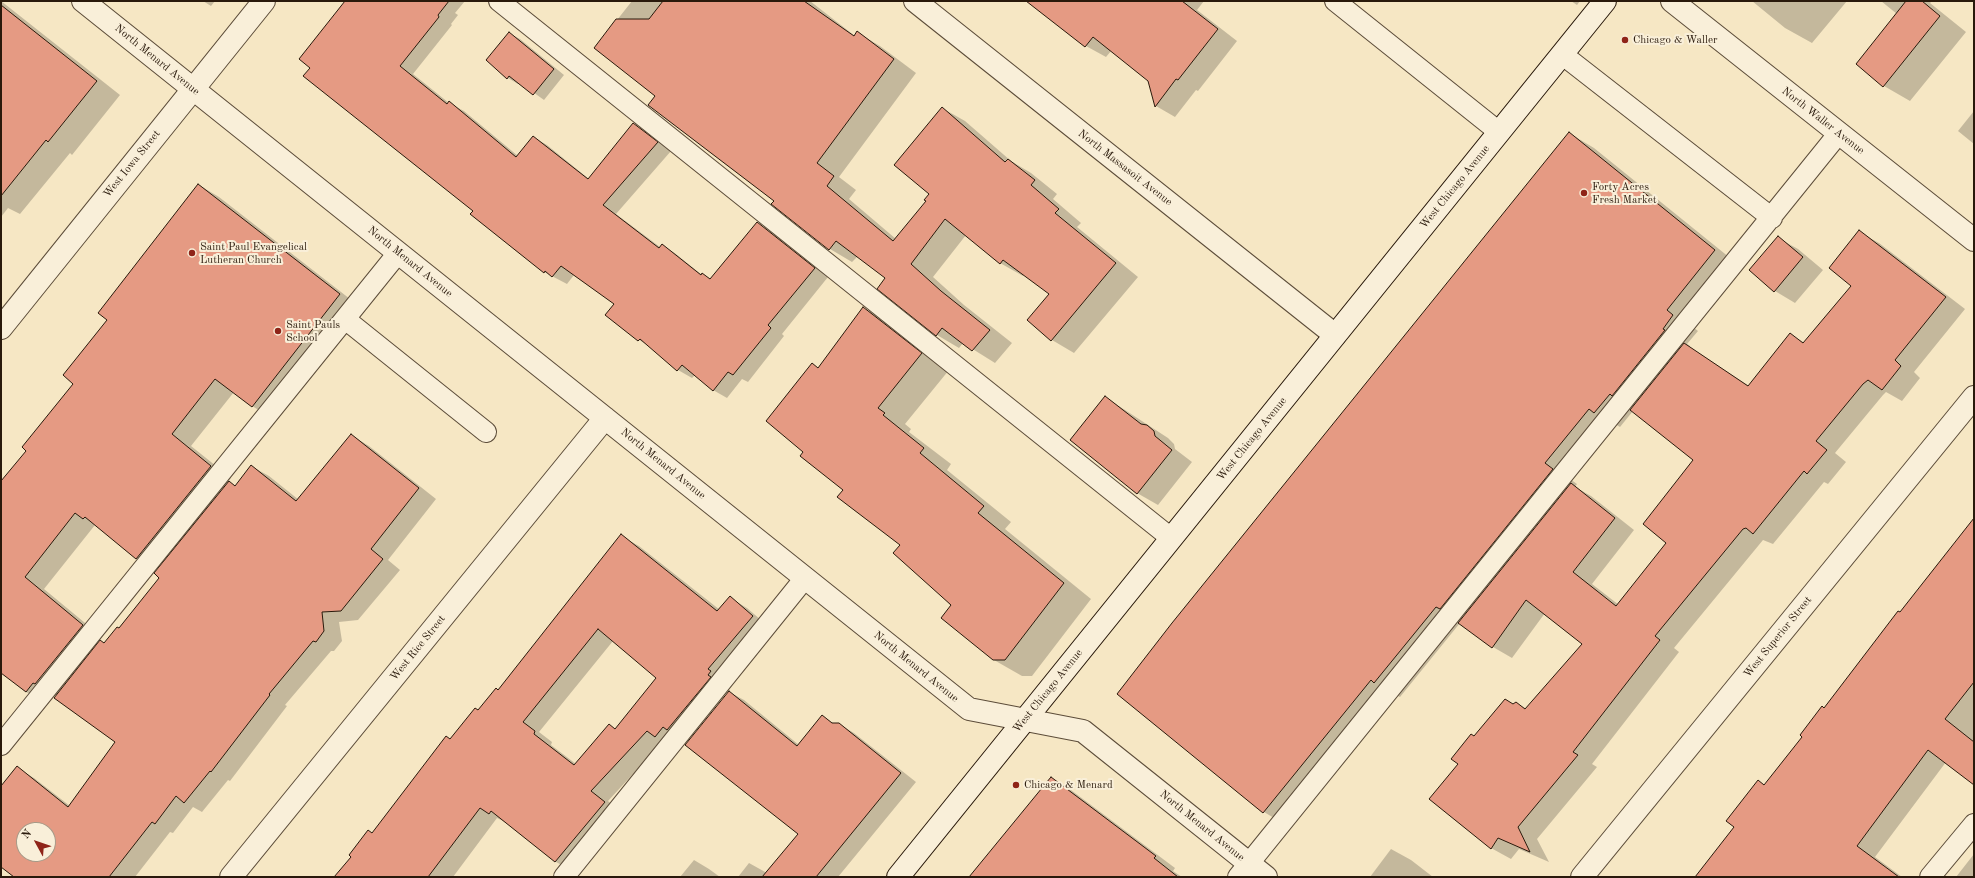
<!DOCTYPE html>
<html>
<head>
<meta charset="utf-8">
<style>
  body { margin:0 }
  #map { position:relative; width:1975px; height:878px; overflow:hidden; background:#f6e7c4; font-family:"Old Standard TT",serif }
  canvas { display:block }
  .frame { position:absolute; inset:0; border:2px solid #29190b; pointer-events:none }
  .north { position:absolute; left:16px; top:822px; width:40px; height:40px; box-sizing:border-box; background:#f9efd9; border:1px solid #a69987; border-radius:50%; rotate:310deg; font-size:11px; font-weight:700; line-height:16px; text-align:center; color:#29190b }
  .north::after { content:''; display:block; margin:auto; width:14px; height:18px; background:#8f2418; clip-path:polygon(50% 0,100% 100%,50% 72%,0 100%) }
</style>
</head>
<body>
<div id="map">
<canvas width="1975" height="878"></canvas>
<div class="frame"></div>
<div class="north">N</div>
</div>
<script>
const c = document.querySelector('canvas').getContext('2d');
c.lineJoin = 'round';
function fill(path, color) {
  c.fillStyle = color;
  c.fill(path, 'evenodd');
}
function toPath(rows) {
  const path = new Path2D();
  for (const r of rows) {
    path.moveTo(r[0], r[1]);
    for (let i = 2; i < r.length; i += 2) path.lineTo(r[i], r[i + 1]);
  }
  return path;
}
function trace(path, color, width, dash) {
  c.strokeStyle = color;
  c.lineWidth = width;
  c.lineCap = dash ? 'butt' : 'round';
  c.setLineDash(dash || []);
  c.stroke(path);
}
function write(font, color, halo, rows, align = 'center') {
  c.font = font + ' "Old Standard TT",serif';
  c.lineWidth = 4;
  c.setLineDash([]);
  c.textBaseline = 'middle';
  c.strokeStyle = halo;
  c.fillStyle = color;
  for (const [text, x, y, turn = 0] of rows) {
    c.save();
    c.translate(x, y);
    c.rotate((+turn || 0) * Math.PI / 180);
    c.textAlign = isNaN(turn) ? turn : align;
    if (halo) c.strokeText(text, 0, 0);
    c.fillText(text, 0, 0);
    c.restore();
  }
}
fill(toPath([
  [1,1,120,95,72,155,70,153,20,214,8,208,1,217],
  [203,1,215,1,211,6],
  [347,1,465,1,455,13,458,15,451,24,452,25,413,74,449,103,464,111,518,156,533,137,547,145,589,179,633,124,648,132,671,151,616,214,660,247,662,245,676,254,702,275,711,279,757,223,771,231,828,277,782,334,784,336,748,382,742,379,727,398,713,390,695,375,692,378,678,370,649,346,639,340,615,304,574,275,567,284,544,272,311,67],
  [632,1,810,1,855,36,858,33,880,46,916,73,839,177,856,190,849,199,896,239,928,201,930,194,942,108,965,121,1011,161,1031,173,1057,194,1053,199,1081,223,1077,227,1138,277,1074,353,1052,340,1050,294,1024,275,1023,276,1000,263,966,235,933,277,964,305,1012,343,995,363,963,343,959,348,937,335,887,278,858,256,852,262,830,249,773,204,775,201,657,95,595,48],
  [1026,1,1204,1,1197,10,1237,41,1198,91,1196,90,1175,117,1156,106,1149,80,1111,51,1106,57,1086,46],
  [1571,1,1580,1,1577,5],
  [1752,1,1847,1,1812,43,1785,28],
  [1881,1,1932,1,1930,3,1966,32,1910,101,1884,86,1897,14],
  [510,34,520,39,564,75,544,100,519,82,518,84,508,78],
  [1974,111,1974,144,1958,131],
  [1569,133,1594,148,1740,266,1692,326,1698,331,1687,344,1690,346,1689,347,1749,386,1791,335,1805,343,1853,286,1859,232,1879,243,1965,309,1914,372,1920,378,1902,401,1886,392,1883,395,1835,453,1846,462,1828,484,1824,482,1773,544,1763,540,1674,648,1679,652,1592,764,1597,767,1537,839,1549,862,1519,849,1511,859,1491,848,1459,764,1474,737,1516,703,1527,709,1584,644,1545,613,1512,658,1493,647,1460,623,1400,697,1396,695,1289,827,1264,812,1118,694],
  [1633,411,1694,460,1667,542,1619,605,1592,584,1634,530,1591,496,1575,487,1577,484,1570,479,1615,424,1620,427],
  [199,185,219,197,359,306,272,418,252,406,234,392,191,446,231,478,228,481,236,486,251,466,269,476,299,500,351,435,369,446,436,499,388,560,400,570,358,620,339,622,342,641,334,651,331,651,285,705,287,706,230,781,228,780,202,812,193,807,173,833,170,832,135,877,16,877,1,855,1,787,17,768,34,778,70,806,117,742,57,696,54,694,46,703,26,692,1,672,1,482,28,451,74,383,108,320],
  [95,525,137,558,158,570,161,578,105,644,99,641,102,637,44,589],
  [24,830,48,830,48,854,24,854],
  [1778,238,1798,249,1823,270,1795,303,1775,291],
  [864,308,891,324,949,370,905,424,911,429,909,432,951,464,947,470,1011,522,1005,529,1091,599,1032,676,1022,676,994,660,901,544,804,452,812,364,818,368],
  [1105,397,1168,438,1174,444,1175,449,1192,462,1158,505,1137,493],
  [1974,520,1974,784,1946,762,1875,857,1902,877,1696,877,1736,827,1759,781,1765,785],
  [621,536,639,546,720,610,730,598,747,608,769,627,608,801,621,812,573,871,556,862,507,823,497,818,453,877,336,877,451,740,498,691],
  [613,641,657,678,616,729,609,725,576,764,551,745,552,742,539,732],
  [729,692,744,700,799,745,822,716,835,724,839,724,854,733,916,782,838,877,738,877,749,863,767,873,800,834],
  [1051,778,1071,790,1175,868,1173,871,1182,877,971,877],
  [1391,849,1411,860,1433,877,1370,877],
  [1974,854,1974,877,1956,877],
  [694,860,709,869,720,877,680,877]
]), '#0003');
const building = toPath([
  [345,1,449,1,438,15,439,17,400,66,447,104,449,101,516,157,533,136,588,179,633,123,658,142,603,205,659,248,662,244,701,275,702,273,710,279,757,222,815,268,768,325,771,328,733,375,728,372,713,391,682,365,677,371,640,339,638,341,605,315,614,304,561,266,552,277,545,271,544,273,470,214,473,211,303,76,310,68,299,59,345,1],
  [663,1,804,1,854,36,857,31,894,59,817,163,834,176,827,186,893,241,926,201,924,200,929,194,894,165,942,107,1005,162,1008,159,1035,180,1031,185,1059,209,1055,213,1116,263,1051,341,1027,320,1049,294,1003,260,1000,264,945,219,911,264,941,291,990,330,972,351,942,328,936,336,877,289,885,278,836,241,829,250,771,204,774,201,648,105,655,96,594,48,616,19,649,19,663,1],
  [1026,1,1182,1,1218,29,1178,80,1176,79,1155,107,1148,81,1093,37,1085,47,1026,1],
  [1906,1,1922,1,1940,16,1883,87,1856,64,1906,1],
  [1,5,97,81,48,142,46,140,1,196,1,5],
  [509,32,554,69,533,95,509,76,507,79,486,60,509,32],
  [1569,132,1715,250,1667,310,1673,315,1663,329,1665,330,1612,396,1610,394,1594,413,1589,409,1545,463,1553,469,1440,609,1436,607,1374,683,1371,680,1263,813,1117,694,1172,623,1569,132],
  [198,184,340,294,252,407,215,379,172,434,211,466,136,559,85,517,83,519,75,513,25,577,83,625,35,684,33,683,26,692,1,673,1,481,26,451,22,447,73,384,63,375,107,320,98,313,198,184],
  [1859,230,1946,297,1895,360,1901,366,1882,390,1868,380,1863,384,1816,441,1827,450,1807,474,1804,471,1753,534,1746,528,1743,529,1655,636,1660,640,1573,752,1578,755,1518,827,1530,852,1498,838,1491,849,1429,799,1458,764,1451,759,1471,734,1474,736,1505,699,1513,704,1516,702,1525,709,1582,644,1526,600,1492,648,1458,623,1571,483,1615,518,1573,572,1616,606,1666,543,1643,524,1693,460,1630,410,1684,343,1748,386,1790,333,1803,343,1851,286,1829,268,1859,230],
  [1778,236,1803,257,1774,292,1749,270,1778,236],
  [863,307,922,353,878,408,885,413,883,415,924,448,920,453,984,506,978,513,1064,583,1005,660,993,660,941,618,951,605,893,553,900,545,837,497,843,490,800,456,803,452,766,421,812,363,818,368,863,307],
  [1105,396,1141,424,1147,425,1154,431,1155,436,1172,450,1137,494,1070,440,1105,396],
  [351,434,419,488,371,549,383,559,341,611,322,612,324,631,316,642,313,641,269,694,270,695,211,772,210,771,184,803,176,796,155,824,152,822,109,877,14,877,1,867,1,786,17,766,68,807,115,742,54,698,100,640,104,643,117,627,119,628,159,578,154,573,229,481,235,486,251,465,296,501,351,434],
  [24,830,48,830,48,854,24,854,24,830],
  [1974,518,1974,682,1945,719,1974,742,1974,785,1928,750,1857,846,1899,877,1695,877,1734,827,1726,821,1758,780,1764,785,1802,737,1800,735,1822,706,1824,708,1898,611,1900,612,1974,518],
  [621,534,717,611,730,596,753,616,708,669,711,671,708,675,711,677,667,730,663,727,655,737,647,731,591,791,605,802,555,862,491,811,489,814,480,808,428,877,334,877,351,857,349,855,368,830,372,833,446,736,450,739,475,708,478,710,496,688,498,690,621,534],
  [598,629,656,678,615,729,609,724,574,765,534,734,535,731,523,722,598,629],
  [729,691,797,746,822,715,832,723,839,723,901,773,816,877,762,877,798,834,685,745,729,691],
  [1051,777,1156,856,1154,858,1178,877,969,877,1051,777]
]);
fill(building, '#e59a83');
trace(building, '#29190b', 1);
const service = toPath([
  [499,1,1171,538],
  [1335,1,1499,132],
  [1563,55,1772,218],
  [345,319,486,432],
  [1,745,398,253],
  [564,877,805,578],
  [1238,877,1839,133],
  [1930,877,1974,824]
]);
const minor = toPath([
  [83,1,969,709,1083,731,1266,877],
  [915,1,1335,335],
  [1672,1,1974,240],
  [1,328,264,1],
  [231,877,605,418],
  [1582,877,1974,397]
]);
const secondary = toPath([
  [898,877,1605,1]
]);
trace(service, '#5c4c39', 22);
trace(minor, '#5c4c39', 24);
trace(secondary, '#29190b', 24);
trace(service, '#f9efd9', 20);
trace(minor, '#f9efd9', 22);
trace(secondary, '#f9efd9', 22);
for (const [x, y, r, color] of [
  [1625,40,4,"#8f2418"],
  [1584,193,4,"#8f2418"],
  [192,253,4,"#8f2418"],
  [278,331,4,"#8f2418"],
  [1016,785,4,"#8f2418"]
]) {
  const dot = new Path2D();
  dot.arc(x, y, r, 0, 2 * Math.PI);
  c.fillStyle = color;
  c.fill(dot);
  trace(dot, '#f9efd9', 1.5);
}
write('11px', '#29190b', '#f9efd9', [
  ["Chicago & Waller",1633,40],
  ["Forty Acres",1592,187],
  ["Fresh Market",1592,200],
  ["Saint Paul Evangelical",200,247],
  ["Lutheran Church",200,260],
  ["Saint Pauls",286,325],
  ["School",286,338],
  ["Chicago & Menard",1024,785]
], 'left');
write('11px', '#29190b', '#f9efd9', [
  ["North Menard Avenue",157,60,39],
  ["North Waller Avenue",1823,121,38],
  ["West Iowa Street",132,164,-51],
  ["North Massasoit Avenue",1125,168,38],
  ["West Chicago Avenue",1455,187,-51],
  ["North Menard Avenue",410,262,39],
  ["West Chicago Avenue",1252,439,-51],
  ["North Menard Avenue",663,464,39],
  ["West Superior Street",1778,637,-51],
  ["West Rice Street",418,648,-51],
  ["North Menard Avenue",916,667,39],
  ["West Chicago Avenue",1048,691,-51],
  ["North Menard Avenue",1202,826,39]
]);
</script>
</body>
</html>
